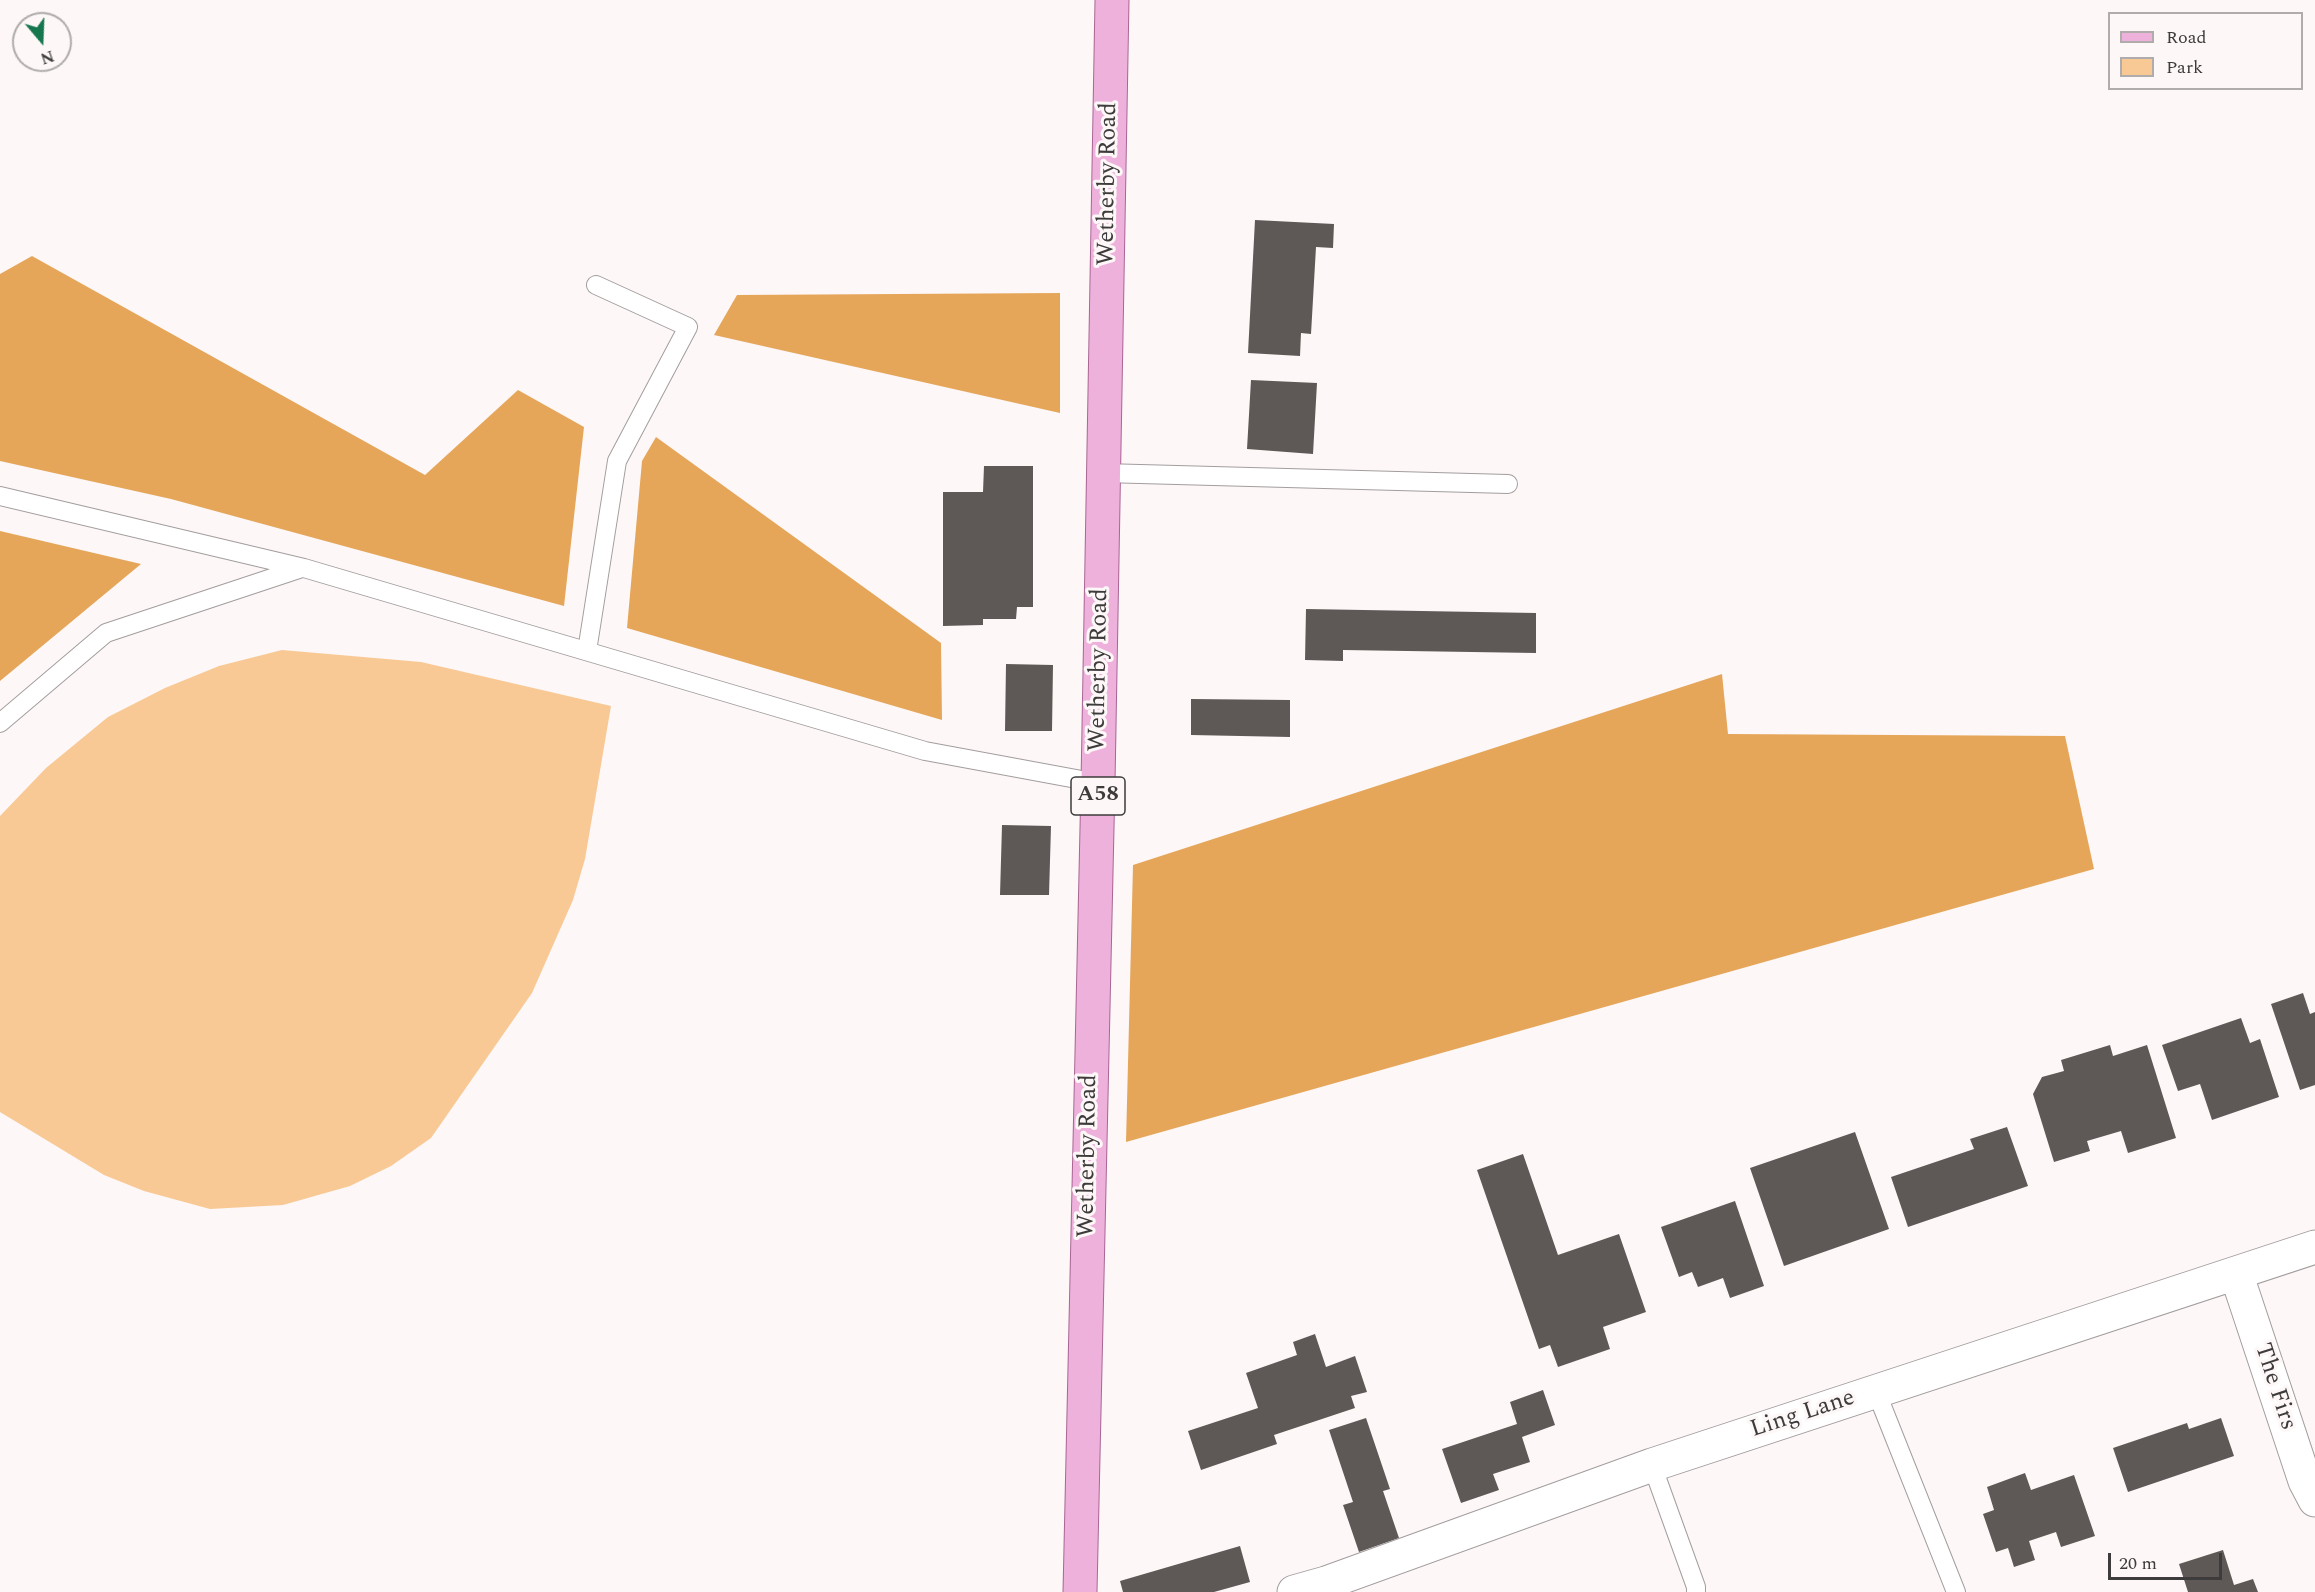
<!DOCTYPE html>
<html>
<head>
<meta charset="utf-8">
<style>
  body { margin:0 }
  #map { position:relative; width:2315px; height:1592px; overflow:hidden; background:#fdf7f7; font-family:Spectral,serif }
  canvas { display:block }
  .legend { position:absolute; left:2108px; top:12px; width:195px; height:78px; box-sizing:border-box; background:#fdf7f7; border:2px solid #b0acac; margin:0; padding:8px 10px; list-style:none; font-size:18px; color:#3d3b3b }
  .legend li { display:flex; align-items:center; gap:12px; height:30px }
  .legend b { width:30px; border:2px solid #b0acac }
  .north { position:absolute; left:12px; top:12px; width:60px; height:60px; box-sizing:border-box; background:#fdf7f7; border:2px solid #b0acac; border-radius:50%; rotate:161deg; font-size:16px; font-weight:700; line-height:24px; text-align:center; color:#3d3b3b }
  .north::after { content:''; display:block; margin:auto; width:21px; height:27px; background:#16774e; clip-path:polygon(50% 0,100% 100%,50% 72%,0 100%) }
  .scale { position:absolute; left:2108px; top:1553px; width:114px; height:27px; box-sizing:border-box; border:3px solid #3d3b3b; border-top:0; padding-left:8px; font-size:18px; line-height:21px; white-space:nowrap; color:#3d3b3b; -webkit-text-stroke:4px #fdf7f7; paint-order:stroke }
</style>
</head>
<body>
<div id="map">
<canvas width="2315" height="1592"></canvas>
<ul class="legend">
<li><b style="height:8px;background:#eeb1dc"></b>Road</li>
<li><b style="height:16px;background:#f8c995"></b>Park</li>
</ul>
<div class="north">N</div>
<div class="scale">20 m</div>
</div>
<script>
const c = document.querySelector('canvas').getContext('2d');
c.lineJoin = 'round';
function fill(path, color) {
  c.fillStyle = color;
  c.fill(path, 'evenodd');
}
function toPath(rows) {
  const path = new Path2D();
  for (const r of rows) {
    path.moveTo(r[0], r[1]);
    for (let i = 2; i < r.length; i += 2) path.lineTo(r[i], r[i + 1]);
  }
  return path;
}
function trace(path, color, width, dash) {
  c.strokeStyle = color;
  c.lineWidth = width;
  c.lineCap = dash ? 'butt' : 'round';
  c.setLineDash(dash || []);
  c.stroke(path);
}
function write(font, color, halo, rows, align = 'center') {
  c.font = font + ' Spectral,serif';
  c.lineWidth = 6;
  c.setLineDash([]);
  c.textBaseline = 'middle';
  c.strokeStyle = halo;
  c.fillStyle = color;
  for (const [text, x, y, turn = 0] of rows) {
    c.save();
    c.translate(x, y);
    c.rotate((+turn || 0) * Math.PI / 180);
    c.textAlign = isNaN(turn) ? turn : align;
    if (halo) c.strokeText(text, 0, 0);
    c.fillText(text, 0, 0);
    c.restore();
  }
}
fill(toPath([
  [282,650,421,662,611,706,585,859,573,900,532,993,431,1138,391,1166,350,1186,283,1205,210,1209,144,1191,104,1175,0,1112,0,816,46,768,108,717,165,688,219,666]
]), '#f8c995');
fill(toPath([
  [32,256,425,475,518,390,584,427,564,606,171,499,0,461,0,274],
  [1060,293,1060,413,714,335,737,295],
  [656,437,941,643,942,720,627,628,642,461],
  [0,531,141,564,0,681],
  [1722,674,1728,734,2065,736,2094,869,1126,1142,1133,865]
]), '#e5a65a');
fill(toPath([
  [1255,220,1334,224,1333,248,1316,247,1311,334,1301,333,1300,356,1248,353],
  [1251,380,1317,383,1313,454,1247,449],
  [984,466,1033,466,1033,607,1017,607,1016,619,983,619,983,625,943,626,943,492,983,492],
  [1306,609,1536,613,1536,653,1343,650,1343,661,1305,660],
  [1006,664,1053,665,1052,731,1005,731],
  [1191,699,1290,700,1290,737,1191,735],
  [1002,825,1051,826,1049,895,1000,895],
  [2303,993,2310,1014,2315,1012,2315,1085,2300,1090,2271,1004],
  [2241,1018,2250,1043,2260,1039,2279,1097,2212,1120,2200,1084,2178,1091,2162,1045],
  [2110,1045,2113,1056,2147,1045,2176,1138,2128,1153,2121,1131,2087,1141,2090,1151,2054,1162,2033,1094,2042,1077,2064,1071,2061,1060],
  [2007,1127,2028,1186,1908,1227,1891,1177,1974,1149,1970,1139],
  [1855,1132,1889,1229,1784,1266,1750,1168],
  [1523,1154,1558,1255,1619,1234,1646,1312,1603,1327,1610,1349,1558,1367,1550,1345,1539,1349,1477,1170],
  [1735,1201,1764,1286,1730,1298,1723,1278,1698,1287,1692,1272,1679,1277,1661,1227],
  [1315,1334,1326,1367,1355,1356,1367,1392,1351,1396,1355,1408,1274,1435,1277,1444,1201,1470,1188,1431,1258,1408,1246,1373,1297,1355,1293,1342],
  [1543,1390,1555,1425,1522,1437,1530,1462,1493,1474,1499,1490,1461,1503,1442,1449,1517,1424,1510,1402],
  [1366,1418,1390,1489,1383,1491,1399,1538,1359,1552,1343,1505,1353,1502,1329,1430],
  [2221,1418,2234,1456,2128,1492,2113,1448,2187,1423,2189,1429],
  [2025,1473,2031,1490,2074,1475,2095,1536,2061,1547,2056,1532,2029,1541,2035,1560,2014,1567,2008,1548,1996,1552,1983,1514,1994,1510,1987,1487],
  [1240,1546,1250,1582,1214,1592,1123,1592,1120,1581],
  [2223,1550,2234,1585,2253,1579,2258,1592,2188,1592,2179,1564]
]), '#5e5957');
const lane = toPath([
  [1103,473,1508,484],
  [0,496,304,568,925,751,1098,783],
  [587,651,617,461,688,327,596,285],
  [0,723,106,633,302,568],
  [1876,1391,1956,1592],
  [1652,1465,1696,1587,1696,1592]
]);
const street = toPath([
  [2236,1273,2305,1481,2315,1500],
  [1294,1592,1326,1583,1652,1465,2315,1247]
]);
const primary = toPath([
  [1080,1592,1098,783,1112,0]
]);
trace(lane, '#a39d9e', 20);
trace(street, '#a39d9e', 35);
trace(primary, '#a96694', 35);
trace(lane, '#fff', 18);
trace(street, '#fff', 33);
trace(primary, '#eeb1dc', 33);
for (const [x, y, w] of [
  [1098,796,54]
]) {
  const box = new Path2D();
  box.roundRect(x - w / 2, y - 19, w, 38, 4.5);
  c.fillStyle = '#fdf7f7';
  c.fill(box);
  trace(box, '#3d3b3b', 1.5);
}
write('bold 22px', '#3d3b3b', null, [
  ["A58",1098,796]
]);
write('24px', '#3d3b3b', '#fdf7f7', [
  ["Wetherby Road",1109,184,-89],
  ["Wetherby Road",1100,670,-89],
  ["Wetherby Road",1089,1156,-89],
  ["The Firs",2274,1387,72],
  ["Ling Lane",1803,1415,-18]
]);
</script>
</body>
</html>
